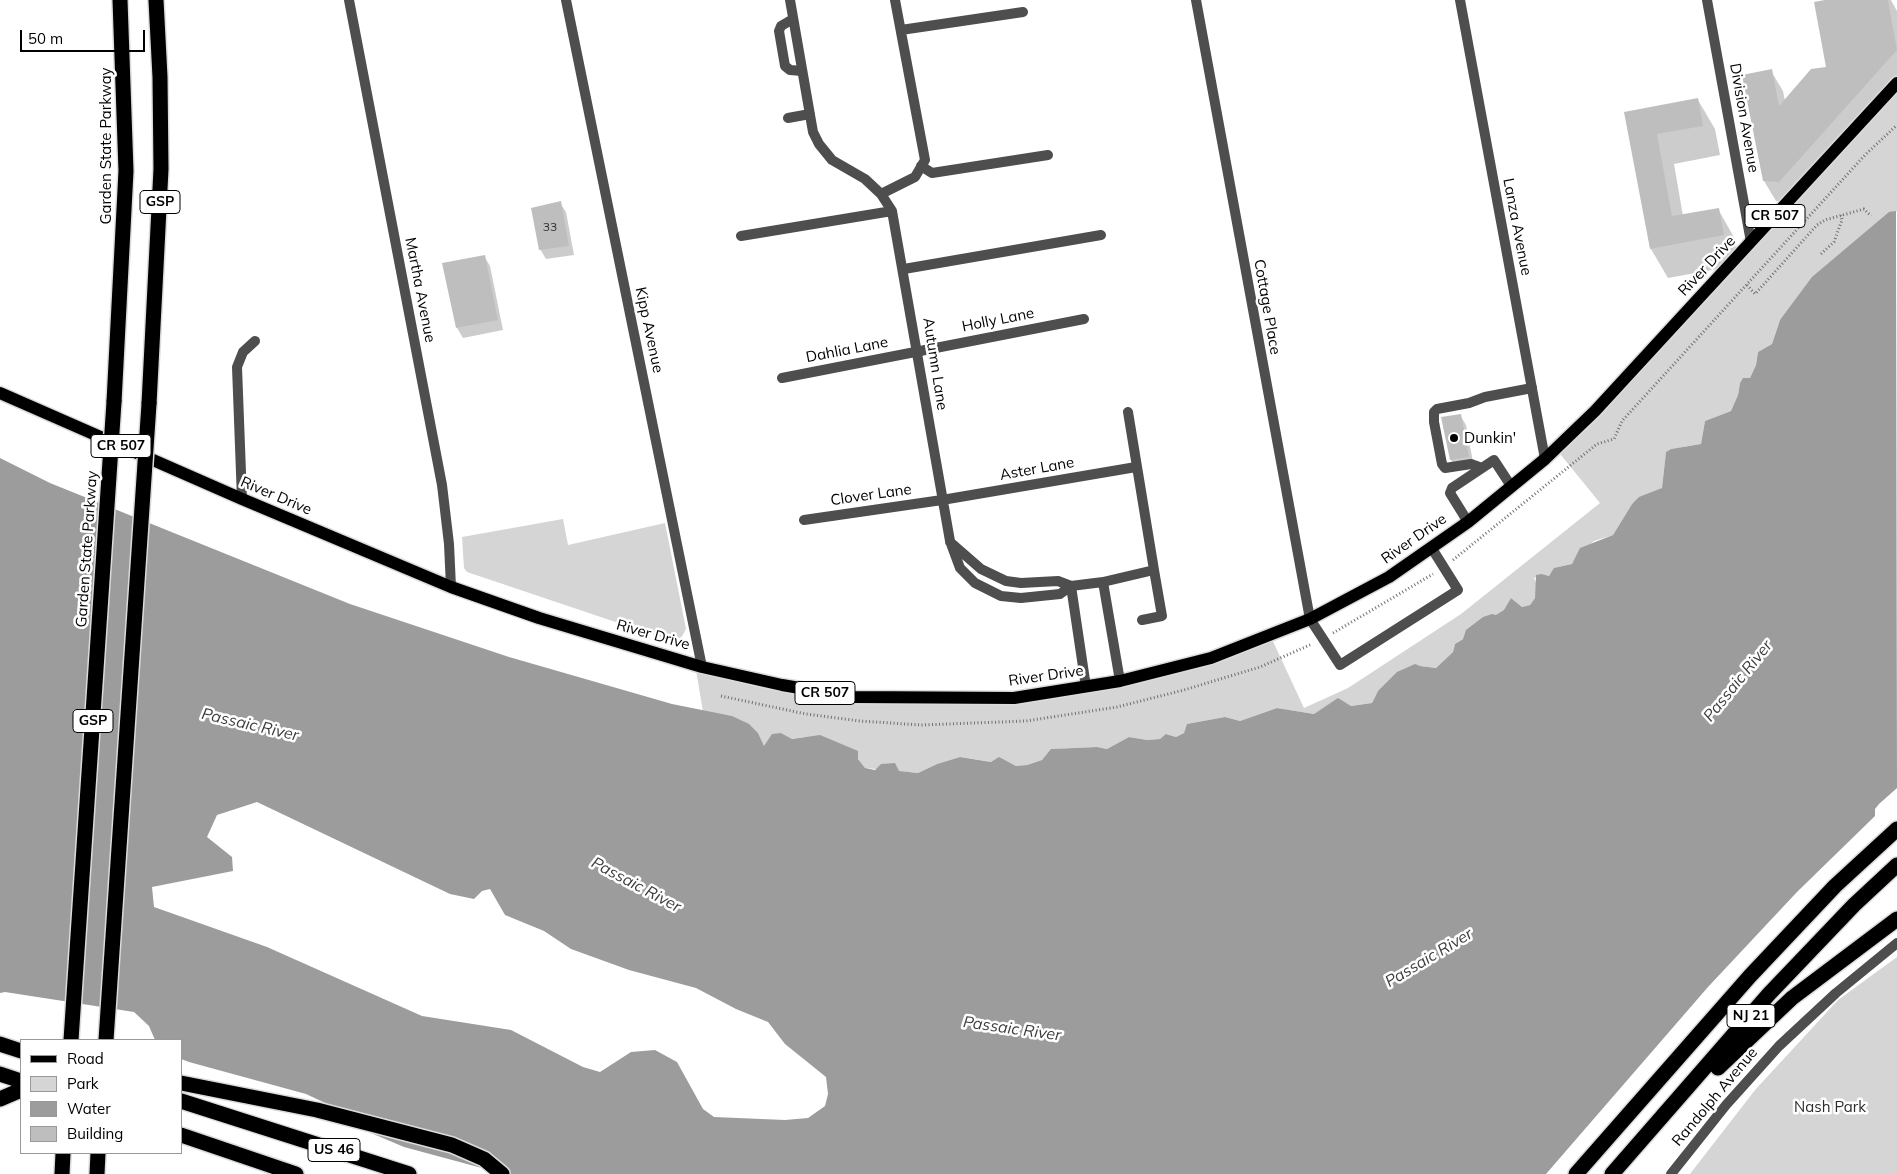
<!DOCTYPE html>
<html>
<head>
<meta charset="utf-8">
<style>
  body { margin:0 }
  #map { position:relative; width:1897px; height:1174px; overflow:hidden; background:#fff; font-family:Mulish,sans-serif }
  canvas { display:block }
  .legend { position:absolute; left:20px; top:1039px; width:162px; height:115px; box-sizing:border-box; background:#fff; border:1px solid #999; margin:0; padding:6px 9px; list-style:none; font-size:15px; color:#000 }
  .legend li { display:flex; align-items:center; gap:10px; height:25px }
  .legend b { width:25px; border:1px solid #999 }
  .scale { position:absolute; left:20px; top:30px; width:125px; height:22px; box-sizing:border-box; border:2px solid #000; border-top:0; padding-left:6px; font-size:15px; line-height:18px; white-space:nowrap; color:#000; -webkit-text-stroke:4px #fff; paint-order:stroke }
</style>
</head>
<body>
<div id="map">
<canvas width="1897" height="1174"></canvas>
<ul class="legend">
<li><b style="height:6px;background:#000"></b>Road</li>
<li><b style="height:14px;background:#d5d5d5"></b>Park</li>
<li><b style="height:14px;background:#9c9c9c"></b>Water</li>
<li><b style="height:14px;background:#bebebe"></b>Building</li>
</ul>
<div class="scale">50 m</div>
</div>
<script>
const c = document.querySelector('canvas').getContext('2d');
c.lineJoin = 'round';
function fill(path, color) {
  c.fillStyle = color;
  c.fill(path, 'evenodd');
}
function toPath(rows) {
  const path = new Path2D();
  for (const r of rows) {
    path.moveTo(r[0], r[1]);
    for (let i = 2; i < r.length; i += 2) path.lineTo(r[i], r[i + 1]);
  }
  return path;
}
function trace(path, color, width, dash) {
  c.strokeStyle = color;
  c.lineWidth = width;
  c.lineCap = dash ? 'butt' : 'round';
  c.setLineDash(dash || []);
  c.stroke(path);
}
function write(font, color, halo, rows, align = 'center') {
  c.font = font + ' Mulish,sans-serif';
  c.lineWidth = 5;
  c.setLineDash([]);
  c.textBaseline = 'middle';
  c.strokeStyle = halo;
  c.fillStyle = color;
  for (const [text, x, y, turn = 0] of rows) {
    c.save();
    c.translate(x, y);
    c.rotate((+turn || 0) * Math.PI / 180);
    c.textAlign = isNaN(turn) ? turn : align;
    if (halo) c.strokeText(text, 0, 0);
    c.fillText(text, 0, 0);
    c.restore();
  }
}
fill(toPath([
  [1897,82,1897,211,1780,320,1772,344,1758,352,1756,365,1750,378,1743,379,1740,383,1738,395,1731,411,1705,421,1701,444,1671,449,1666,452,1662,488,1632,504,1613,535,1594,541,1578,555,1572,564,1555,568,1549,576,1542,574,1534,578,1537,585,1535,598,1530,605,1522,607,1511,598,1505,610,1455,644,1453,652,1436,668,1420,666,1378,691,1372,703,1351,706,1338,699,1314,714,1277,708,1240,721,1225,717,1188,724,1184,733,1176,737,1167,734,1160,739,1147,740,1129,737,1107,749,1097,747,1052,749,1042,760,1027,765,1016,766,999,758,992,762,960,757,937,764,918,773,865,768,858,759,805,737,791,739,781,733,764,747,758,733,732,716,703,712,695,664,853,697,1014,698,1211,658,1270,635,1304,708,1348,688,1461,614,1600,503,1556,449],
  [563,519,568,545,665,523,686,629,681,638,669,640,467,572,464,568,462,537],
  [1897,957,1897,1174,1690,1174,1755,1090,1838,1000]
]), '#d5d5d5');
fill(toPath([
  [1896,211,1897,788,1879,804,1875,809,1875,816,1797,892,1708,987,1546,1174,504,1174,404,1147,371,1133,336,1108,306,1094,189,1062,181,1059,181,1040,155,1040,149,1026,134,1012,5,992,0,993,0,458,50,483,350,604,509,657,672,704,732,716,749,724,758,733,764,746,772,734,781,733,792,739,820,735,858,751,858,759,865,768,875,770,881,764,895,763,899,771,918,773,937,764,960,757,991,762,999,757,1016,766,1027,765,1042,760,1051,749,1097,747,1107,749,1129,737,1147,740,1160,739,1166,734,1176,737,1184,733,1187,724,1225,717,1240,721,1277,708,1314,714,1338,698,1351,706,1372,703,1378,691,1397,672,1415,664,1420,666,1436,668,1453,652,1455,644,1463,639,1466,630,1483,617,1492,614,1496,615,1504,610,1511,598,1522,607,1530,605,1535,598,1536,575,1542,574,1549,576,1554,568,1572,564,1580,548,1613,535,1632,504,1639,497,1662,488,1666,452,1671,449,1701,444,1705,421,1731,411,1738,395,1740,383,1743,378,1750,378,1756,365,1758,352,1772,344,1780,320,1812,277,1889,212],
  [257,802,450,894,474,899,482,891,490,889,505,915,544,931,571,949,629,970,696,988,736,1009,768,1022,785,1044,826,1077,828,1094,825,1106,808,1118,785,1120,714,1117,703,1109,677,1062,655,1050,631,1052,600,1072,583,1067,511,1030,422,1016,267,947,154,907,152,887,233,871,232,857,207,837,217,815]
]), '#9c9c9c');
fill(toPath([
  [1832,0,1891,0,1897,11,1897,82,1790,202,1776,201,1764,181,1771,71,1783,91,1785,101,1827,68],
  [1698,100,1715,129,1720,155,1674,164,1683,216,1718,209,1735,239,1740,265,1668,278,1651,249,1626,113],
  [560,203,566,212,574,255,546,259,540,249],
  [484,256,490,266,503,330,463,338,457,328],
  [1460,415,1466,425,1474,467,1457,470,1451,460,1442,418]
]), '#0003');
fill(toPath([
  [1825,0,1888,0,1897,50,1779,182,1763,181,1742,75,1772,69,1779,106,1811,69,1826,67,1814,2],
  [1698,98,1703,126,1657,134,1672,216,1719,208,1724,235,1650,249,1624,112],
  [561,201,569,246,539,250,531,208],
  [485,255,498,320,456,328,442,263],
  [1461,414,1469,457,1450,460,1441,417]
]), '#bebebe');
const primary = toPath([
  [0,393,242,499,451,587,539,618,702,667,782,685,853,697,1014,698,1120,681,1211,658,1310,619,1389,577,1468,522,1545,459,1595,411,1897,83]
]);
const motorway = toPath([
  [114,402,126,171,120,0],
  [149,404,161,169,160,77,156,0],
  [0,1044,21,1051],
  [1718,1068,1792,998,1897,919],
  [0,1074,21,1081],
  [181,1083,317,1110,452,1145,484,1159,502,1174],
  [0,1099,21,1090],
  [181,1101,409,1174],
  [181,1135,296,1174],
  [62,1174,63,1153],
  [97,1174,98,1153],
  [1576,1174,1750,976,1835,886,1897,829],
  [1612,1174,1769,994,1854,905,1897,865]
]);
trace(primary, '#dbdbdb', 15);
trace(motorway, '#dbdbdb', 18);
trace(toPath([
  [1821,254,1834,242,1842,220,1841,215],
  [1747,285,1755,294,1817,225,1825,220,1864,209,1871,216],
  [1453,560,1597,444,1614,439,1622,421,1865,155,1897,125],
  [1333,633,1433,574],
  [721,696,806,714,860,721,921,725,1026,721,1117,707,1184,690,1260,667,1312,644]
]), '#707070', 3, [1, 2.5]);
trace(toPath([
  [790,0,813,132,819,144,832,160,865,179,881,194,892,211,950,541,960,568,975,583,1001,596,1021,598,1060,594,1071,586],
  [793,19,781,26,779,31,785,66,790,70,802,71],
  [901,30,1023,12],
  [788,118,810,114],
  [921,166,932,173,1048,155],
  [881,194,915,177,925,160,895,0],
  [741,236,892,211],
  [904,269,1101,235],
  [782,378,1084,319],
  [1482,468,1471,464,1445,468,1442,464,1434,422,1434,412,1437,409,1469,403,1485,397,1532,388],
  [804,520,942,500,1136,467],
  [1468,522,1450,493,1452,488,1494,460,1511,486],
  [950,542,981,569,1006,581,1021,583,1058,581,1071,586,1103,582,1154,570,1128,412],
  [1103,582,1120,681],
  [1071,586,1086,687],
  [1310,619,1340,665,1458,590,1431,547],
  [1142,620,1162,616,1154,570]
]), '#4e4e4e', 10);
trace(toPath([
  [349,0,442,485,449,544,451,587],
  [566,0,702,667],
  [1196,0,1310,619],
  [1707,0,1751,242],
  [242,499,237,367,243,352,255,341]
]), '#4e4e4e', 10);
trace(toPath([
  [1460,0,1545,459],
  [1671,1174,1726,1105,1779,1046,1836,993,1897,943]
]), '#4e4e4e', 10);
trace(primary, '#000', 12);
trace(motorway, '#000', 15);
const motorwayBridge = toPath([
  [71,1040,114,402],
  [106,1040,149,404]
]);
trace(motorwayBridge, '#dbdbdb', 18, []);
trace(motorwayBridge, '#000', 15);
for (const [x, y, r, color] of [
  [1454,438,5,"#000"]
]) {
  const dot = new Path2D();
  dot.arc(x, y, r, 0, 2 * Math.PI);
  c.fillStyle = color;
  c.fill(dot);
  trace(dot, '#fff', 2);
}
write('12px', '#303030', null, [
  ["33",550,227]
]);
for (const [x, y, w] of [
  [160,202,40],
  [1775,216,60],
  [121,446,60],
  [825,693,60],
  [93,721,40],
  [1751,1016,48],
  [334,1150,52]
]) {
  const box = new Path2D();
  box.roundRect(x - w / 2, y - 11.5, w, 23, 4);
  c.fillStyle = '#fff';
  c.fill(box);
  trace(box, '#000', 1);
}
write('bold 14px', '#000', null, [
  ["GSP",160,202],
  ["CR 507",1775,216],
  ["CR 507",121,446],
  ["CR 507",825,693],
  ["GSP",93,721],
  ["NJ 21",1751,1016],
  ["US 46",334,1150]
]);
write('15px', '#000', '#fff', [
  ["Division Avenue",1744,118,80],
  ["Garden State Parkway",106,146,-90],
  ["Lanza Avenue",1517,227,79],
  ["River Drive",1707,266,-47],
  ["Martha Avenue",420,290,79],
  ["Cottage Place",1267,307,80],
  ["Holly Lane",998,320,-11],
  ["Kipp Avenue",649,330,78],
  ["Dahlia Lane",847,350,-11],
  ["Autumn Lane",935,364,81],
  ["Aster Lane",1037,469,-10],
  ["Clover Lane",871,495,-8],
  ["River Drive",276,496,23],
  ["River Drive",1414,539,-35],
  ["Garden State Parkway",87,549,-86],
  ["River Drive",653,635,16],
  ["River Drive",1046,676,-8],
  ["Randolph Avenue",1715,1097,-50]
]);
write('15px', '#000', '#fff', [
  ["Dunkin'",1464,438]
], 'left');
write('15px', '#2c2c2c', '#fff', [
  ["Nash Park",1830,1107]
]);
write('italic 16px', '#3d3d3d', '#fff', [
  ["Passaic River",1738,681,-51],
  ["Passaic River",250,725,13],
  ["Passaic River",636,885,28],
  ["Passaic River",1429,958,-31],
  ["Passaic River",1012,1029,8]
]);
</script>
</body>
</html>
